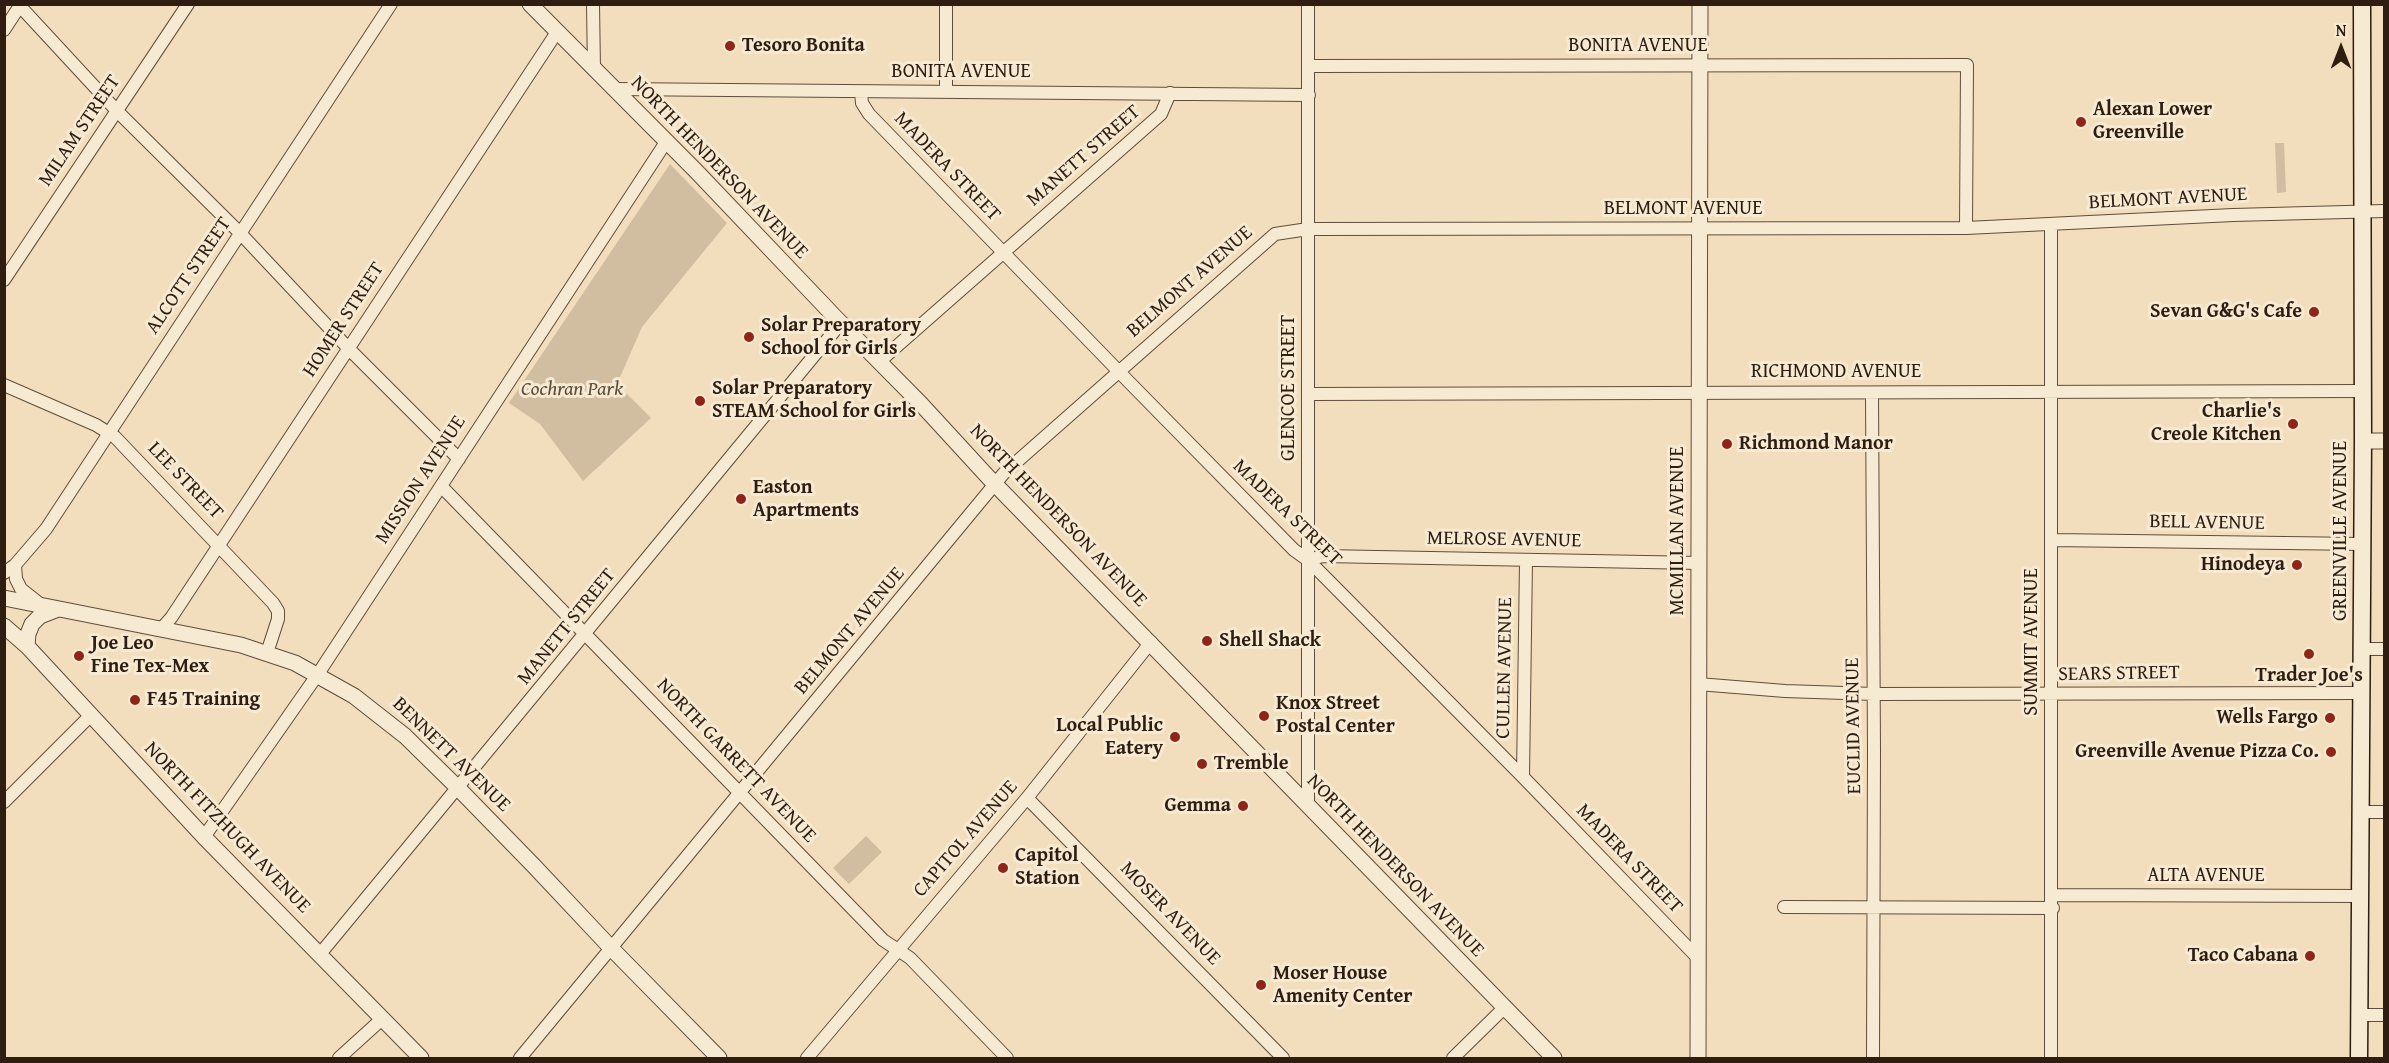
<!DOCTYPE html>
<html>
<head>
<meta charset="utf-8">
<style>
  body { margin:0 }
  #map { position:relative; width:2389px; height:1063px; overflow:hidden; background:#f2debc; font-family:"Gentium Book Plus",serif }
  canvas { display:block }
  .frame { position:absolute; inset:0; border:6px solid #2e1d10; pointer-events:none }
  .north { position:absolute; left:2311px; top:18px; width:60px; height:60px; -webkit-text-stroke:4px #f7ead3; paint-order:stroke; rotate:0deg; font-size:16px; font-weight:700; line-height:24px; text-align:center; color:#2e1d10 }
  .north::after { content:''; display:block; margin:auto; width:21px; height:27px; background:#2e1d10; clip-path:polygon(50% 0,100% 100%,50% 72%,0 100%) }
</style>
</head>
<body>
<div id="map">
<canvas width="2389" height="1063"></canvas>
<div class="frame"></div>
<div class="north">N</div>
</div>
<script>
const c = document.querySelector('canvas').getContext('2d');
c.lineJoin = 'round';
function fill(path, color) {
  c.fillStyle = color;
  c.fill(path, 'evenodd');
}
function toPath(rows) {
  const path = new Path2D();
  for (const r of rows) {
    path.moveTo(r[0], r[1]);
    for (let i = 2; i < r.length; i += 2) path.lineTo(r[i], r[i + 1]);
  }
  return path;
}
function trace(path, color, width, dash) {
  c.strokeStyle = color;
  c.lineWidth = width;
  c.lineCap = dash ? 'butt' : 'round';
  c.setLineDash(dash || []);
  c.stroke(path);
}
function write(font, color, halo, rows, align = 'center') {
  c.font = font + ' "Gentium Book Plus",serif';
  c.lineWidth = 6;
  c.setLineDash([]);
  c.textBaseline = 'middle';
  c.strokeStyle = halo;
  c.fillStyle = color;
  for (const [text, x, y, turn = 0] of rows) {
    c.save();
    c.translate(x, y);
    c.rotate((+turn || 0) * Math.PI / 180);
    c.textAlign = isNaN(turn) ? turn : align;
    if (halo) c.strokeText(text, 0, 0);
    c.fillText(text, 0, 0);
    c.restore();
  }
}
fill(toPath([
  [2275,143,2284,143,2286,192,2277,193],
  [670,164,727,223,642,327,617,384,651,418,583,481,540,424,509,403],
  [866,836,882,852,849,884,833,868]
]), '#d1bd9f');
const minor = toPath([
  [18,4,117,111,240,233,349,349,459,459],
  [593,4,594,70],
  [946,4,946,91],
  [1308,4,1308,807],
  [4,30,21,4],
  [1308,66,1967,65,1966,228],
  [613,89,1309,95],
  [861,92,862,103,869,114,1129,382,1294,550,1308,560,1523,777,1697,957],
  [4,280,188,4],
  [880,361,1161,114,1170,93],
  [4,385,96,425,115,437,273,603,278,611,278,619,267,653],
  [1872,393,1874,751,1873,1058],
  [1309,394,2363,391],
  [441,486,883,940,910,958,1007,1058],
  [2052,540,2362,544],
  [1308,560,1323,556,1699,563],
  [15,565,16,579,21,589,40,604],
  [4,573,15,565,46,529,391,4],
  [162,628,171,618,557,32],
  [2362,649,2384,649],
  [1698,684,1785,691,1874,694,2361,693],
  [1523,777,1526,560],
  [1027,798,1283,1058],
  [4,802,91,715],
  [2359,812,2384,812],
  [204,837,318,674,666,142],
  [2053,895,2360,896],
  [1784,907,2053,908],
  [320,954,841,323],
  [2360,1015,2384,1015],
  [339,1058,382,1019],
  [520,1058,1004,473,1275,234,1308,229,1966,228,2233,215,2384,211],
  [807,1058,1027,798,1151,642],
  [1453,1058,1504,1008],
  [2051,1058,2051,225]
]);
const tertiary = toPath([
  [530,4,697,172,835,317,921,404,989,478,1554,1058],
  [2363,441,2384,441],
  [4,598,241,645,295,663,354,696,405,736,458,788,534,866,612,949,719,1058],
  [4,626,27,646,204,837,421,1058],
  [27,646,28,634,32,624,40,616,58,609],
  [1698,1058,1700,4]
]);
const secondary = toPath([
  [2359,1058,2363,441,2362,4]
]);
trace(minor, '#5f4d3b', 14);
trace(tertiary, '#5f4d3b', 17);
trace(secondary, '#2e1d10', 19);
trace(minor, '#f7ead3', 12);
trace(tertiary, '#f7ead3', 15);
trace(secondary, '#f7ead3', 16);
for (const [x, y, r, color] of [
  [730,46,6,"#8f2418"],
  [2081,122,6,"#8f2418"],
  [2314,312,6,"#8f2418"],
  [749,337,6,"#8f2418"],
  [700,401,6,"#8f2418"],
  [2293,424,6,"#8f2418"],
  [1727,444,6,"#8f2418"],
  [741,499,6,"#8f2418"],
  [2297,565,6,"#8f2418"],
  [1207,641,6,"#8f2418"],
  [2309,654,6,"#8f2418"],
  [79,656,6,"#8f2418"],
  [135,700,6,"#8f2418"],
  [1264,716,6,"#8f2418"],
  [2330,718,6,"#8f2418"],
  [1175,737,6,"#8f2418"],
  [2331,752,6,"#8f2418"],
  [1202,764,6,"#8f2418"],
  [1243,806,6,"#8f2418"],
  [1003,868,6,"#8f2418"],
  [2310,956,6,"#8f2418"],
  [1261,985,6,"#8f2418"]
]) {
  const dot = new Path2D();
  dot.arc(x, y, r, 0, 2 * Math.PI);
  c.fillStyle = color;
  c.fill(dot);
  trace(dot, '#f7ead3', 2);
}
write('bold 20px', '#2e1d10', '#f7ead3', [
  ["Tesoro Bonita",742,46],
  ["Alexan Lower",2093,110],
  ["Greenville",2093,133],
  ["Sevan G&G's Cafe",2302,312,"right"],
  ["Solar Preparatory",761,326],
  ["School for Girls",761,349],
  ["Solar Preparatory",712,389],
  ["STEAM School for Girls",712,412],
  ["Charlie's",2281,412,"right"],
  ["Creole Kitchen",2281,435,"right"],
  ["Richmond Manor",1739,444],
  ["Easton",753,488],
  ["Apartments",753,511],
  ["Hinodeya",2285,565,"right"],
  ["Shell Shack",1219,641],
  ["Joe Leo",91,644],
  ["Fine Tex-Mex",91,667],
  ["Trader Joe's",2309,676,"center"],
  ["F45 Training",147,700],
  ["Knox Street",1276,704],
  ["Postal Center",1276,727],
  ["Wells Fargo",2318,718,"right"],
  ["Local Public",1163,726,"right"],
  ["Eatery",1163,749,"right"],
  ["Greenville Avenue Pizza Co.",2319,752,"right"],
  ["Tremble",1214,764],
  ["Gemma",1231,806,"right"],
  ["Capitol",1015,856],
  ["Station",1015,879],
  ["Taco Cabana",2298,956,"right"],
  ["Moser House",1273,974],
  ["Amenity Center",1273,997]
], 'left');
write('20px', '#2e1d10', '#f7ead3', [
  ["BONITA AVENUE",1638,46],
  ["BONITA AVENUE",961,72],
  ["MILAM STREET",80,131,-56],
  ["MANETT STREET",1084,156,-41],
  ["MADERA STREET",947,167,46],
  ["NORTH HENDERSON AVENUE",719,168,46],
  ["BELMONT AVENUE",2168,199,-3],
  ["BELMONT AVENUE",1683,209],
  ["ALCOTT STREET",189,276,-56],
  ["BELMONT AVENUE",1190,282,-41],
  ["HOMER STREET",344,320,-57],
  ["RICHMOND AVENUE",1836,372],
  ["GLENCOE STREET",1289,388,-90],
  ["MISSION AVENUE",421,480,-57],
  ["LEE STREET",185,481,46],
  ["MADERA STREET",1287,513,44],
  ["NORTH HENDERSON AVENUE",1058,516,46],
  ["BELL AVENUE",2207,523,1],
  ["MCMILLAN AVENUE",1678,531,-90],
  ["GREENVILLE AVENUE",2341,531,-90],
  ["MELROSE AVENUE",1504,540,1],
  ["MANETT STREET",567,627,-51],
  ["BELMONT AVENUE",850,631,-50],
  ["SUMMIT AVENUE",2032,642,-90],
  ["CULLEN AVENUE",1505,668,-89],
  ["SEARS STREET",2119,674,-1],
  ["EUCLID AVENUE",1854,726,-91],
  ["BENNETT AVENUE",451,755,44],
  ["NORTH GARRETT AVENUE",736,761,46],
  ["NORTH FITZHUGH AVENUE",227,828,46],
  ["CAPITOL AVENUE",966,839,-49],
  ["MADERA STREET",1629,859,46],
  ["NORTH HENDERSON AVENUE",1395,866,46],
  ["ALTA AVENUE",2206,876],
  ["MOSER AVENUE",1170,914,46]
]);
write('italic 20px', '#5f4d3b', '#f7ead3', [
  ["Cochran Park",572,390]
]);
</script>
</body>
</html>
